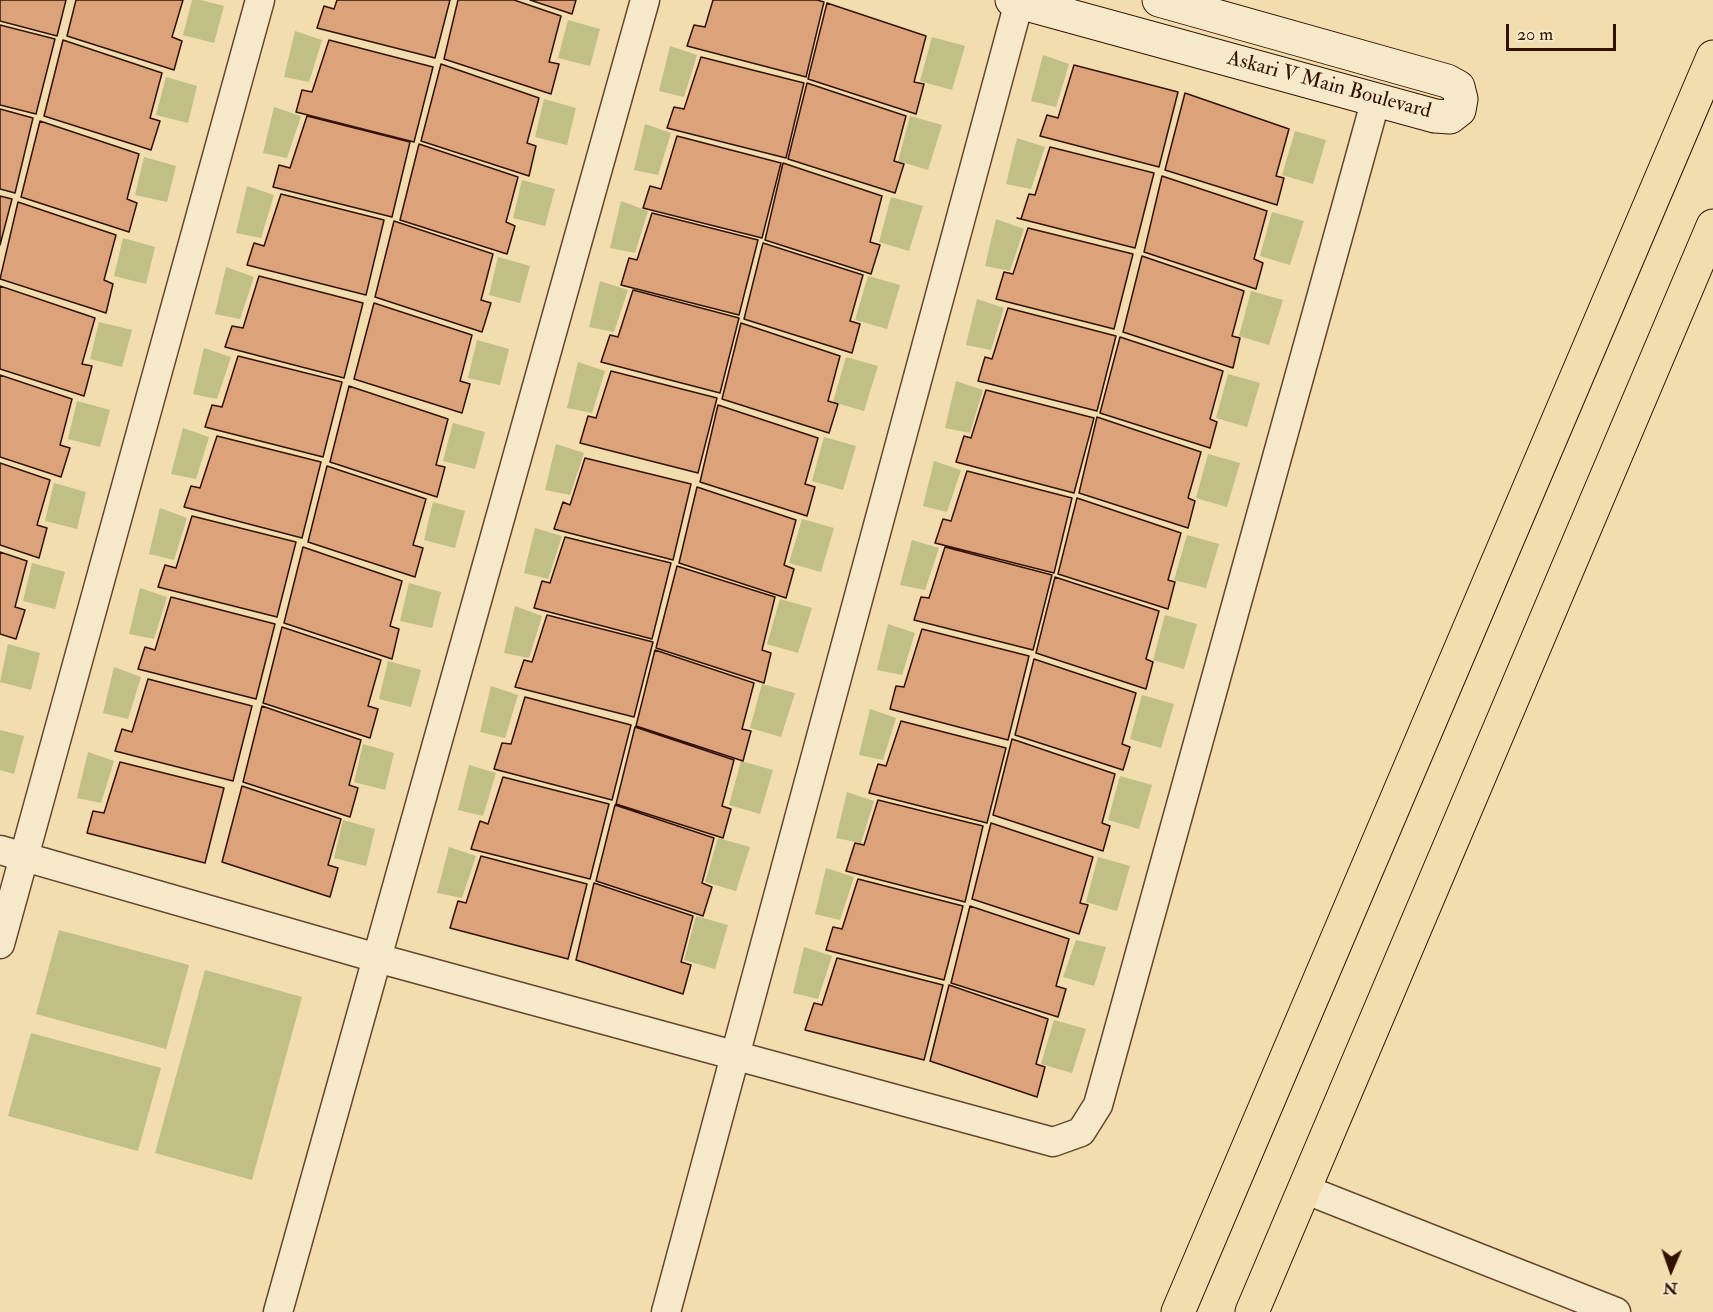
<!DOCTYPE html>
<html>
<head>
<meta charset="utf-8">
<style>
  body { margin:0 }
  #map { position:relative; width:1713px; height:1312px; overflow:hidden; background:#f1ddad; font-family:"IM FELL Double Pica",serif }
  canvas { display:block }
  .north { position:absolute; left:1641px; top:1240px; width:60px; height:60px; -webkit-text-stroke:4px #f6e9ca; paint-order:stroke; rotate:182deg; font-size:16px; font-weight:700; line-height:24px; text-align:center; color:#321303 }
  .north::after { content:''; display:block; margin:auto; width:21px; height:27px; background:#321303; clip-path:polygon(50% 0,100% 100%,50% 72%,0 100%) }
  .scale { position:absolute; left:1506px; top:24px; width:110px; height:27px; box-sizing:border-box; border:3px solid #321303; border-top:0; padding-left:8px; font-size:18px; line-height:21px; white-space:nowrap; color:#321303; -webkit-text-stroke:4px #f6e9ca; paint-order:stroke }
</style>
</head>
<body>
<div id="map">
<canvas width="1713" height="1312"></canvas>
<div class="north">N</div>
<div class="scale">20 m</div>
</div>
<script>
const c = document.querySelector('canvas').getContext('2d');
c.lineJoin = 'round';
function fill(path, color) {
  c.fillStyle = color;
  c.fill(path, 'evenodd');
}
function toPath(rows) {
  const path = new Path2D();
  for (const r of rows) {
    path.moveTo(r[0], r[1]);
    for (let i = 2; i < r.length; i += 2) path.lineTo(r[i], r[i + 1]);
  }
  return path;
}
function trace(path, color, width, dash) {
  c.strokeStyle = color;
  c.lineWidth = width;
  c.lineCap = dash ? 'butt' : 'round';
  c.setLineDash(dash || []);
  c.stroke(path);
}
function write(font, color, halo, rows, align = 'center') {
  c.font = font + ' "IM FELL Double Pica",serif';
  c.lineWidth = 5;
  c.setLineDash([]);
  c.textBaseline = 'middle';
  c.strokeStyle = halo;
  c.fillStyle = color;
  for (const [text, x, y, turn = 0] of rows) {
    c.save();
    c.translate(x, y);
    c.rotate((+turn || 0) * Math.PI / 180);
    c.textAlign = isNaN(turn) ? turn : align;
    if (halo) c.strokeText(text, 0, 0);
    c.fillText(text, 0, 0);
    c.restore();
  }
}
fill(toPath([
  [192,0,201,0,224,6,214,43,183,35],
  [568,20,600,29,590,66,558,58],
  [295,31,322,40,309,82,284,77],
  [932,37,965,46,952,90,920,81],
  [670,46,697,55,684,97,659,91],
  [1043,55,1069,64,1056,107,1031,101],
  [166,77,197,86,188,123,156,115],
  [544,99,576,108,567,145,535,137],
  [274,107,301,116,287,158,263,153],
  [910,116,942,125,928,170,898,161],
  [645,124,671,133,658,175,634,170],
  [1295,131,1326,140,1313,184,1282,175],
  [1017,138,1045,147,1031,189,1006,184],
  [144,157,176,166,167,202,135,195],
  [522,180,555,189,545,226,513,218],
  [247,186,274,195,261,238,236,233],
  [891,197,923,206,909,251,879,242],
  [621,201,648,211,635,253,610,248],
  [1272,212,1304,221,1290,265,1260,256],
  [996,219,1024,229,1010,271,985,266],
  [123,238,155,247,146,284,114,276],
  [498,257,530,266,520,303,489,295],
  [226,267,254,277,240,319,215,314],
  [868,276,900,285,887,329,855,320],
  [600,281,628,290,614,332,589,327],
  [1251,291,1283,300,1269,345,1239,336],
  [977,299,1004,308,991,350,966,345],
  [99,322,132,330,122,367,90,359],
  [477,340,509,349,500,385,468,378],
  [204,348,231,357,217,399,193,394],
  [846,357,878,366,864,411,833,402],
  [578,362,605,371,592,413,567,408],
  [1228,374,1260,383,1247,427,1216,418],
  [956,381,983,390,970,433,945,428],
  [77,401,110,410,100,447,68,439],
  [453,423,485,432,475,469,443,461],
  [183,428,209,437,196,479,171,474],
  [824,437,856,446,843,490,812,481],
  [556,444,584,453,570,495,545,490],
  [1208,454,1240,463,1227,507,1196,498],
  [934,461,961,470,947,512,923,506],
  [54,483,86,492,77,529,45,521],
  [433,502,465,511,455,548,424,540],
  [160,508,187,518,174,560,149,554],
  [802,519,834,528,821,572,789,563],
  [535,528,562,536,548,579,524,573],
  [1187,535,1219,544,1206,588,1174,580],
  [912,540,939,548,925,590,900,585],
  [32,563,65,572,55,609,23,601],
  [409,583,441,592,432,628,400,621],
  [140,588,167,597,154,639,129,634],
  [780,599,812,608,798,653,767,644],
  [515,606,542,616,529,658,504,653],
  [1165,615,1197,624,1184,669,1153,660],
  [888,624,915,633,902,675,877,670],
  [8,644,40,653,31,690,0,682],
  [388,661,421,670,411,707,379,699],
  [114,667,141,677,128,719,103,713],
  [762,684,795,693,781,737,750,728],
  [491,686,518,695,505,738,480,732],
  [1142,695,1174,704,1161,748,1130,739],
  [870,709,896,718,883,760,859,755],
  [0,730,24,736,14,774,0,770],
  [363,744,394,753,385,790,354,782],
  [88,752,114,761,101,803,77,798],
  [741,761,773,770,760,814,729,805],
  [469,765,496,773,483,816,458,810],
  [1120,776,1152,785,1139,829,1108,820],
  [847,792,874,801,861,843,836,838],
  [343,820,375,829,366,866,334,858],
  [718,838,750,847,736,891,705,882],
  [449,847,476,856,462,898,437,893],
  [1098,857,1130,866,1117,911,1086,902],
  [826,868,854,877,840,920,815,914],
  [696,916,728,925,715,969,684,960],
  [59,930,189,965,166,1049,36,1014],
  [1076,940,1106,947,1094,986,1063,977],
  [804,947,832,956,818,999,793,993],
  [205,970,302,997,252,1180,155,1153],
  [1054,1020,1086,1029,1072,1073,1041,1064],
  [31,1033,161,1068,138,1151,8,1116]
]), '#bfbf86');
const building = toPath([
  [0,0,66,0,57,36,0,21,0,0],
  [76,0,183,0,172,37,182,41,174,70,67,36,76,0],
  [337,0,450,0,435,58,317,28,324,6,334,9,337,0],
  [458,0,514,0,561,16,549,62,559,64,551,94,444,59,458,0],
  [530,0,576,0,572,14,530,0],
  [713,0,817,0,824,2,806,77,687,46,694,25,705,27,713,0],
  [827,3,926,36,914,82,924,84,916,114,808,79,827,3],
  [0,25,55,39,36,114,0,105,0,25],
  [63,40,162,73,150,118,160,121,151,150,44,116,63,40],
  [329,40,433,67,414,142,296,112,302,90,312,92,329,40],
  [701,57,804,83,786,158,667,128,674,107,684,109,701,57],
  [441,64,539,98,527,143,536,146,529,176,421,141,441,64],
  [1074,65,1178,92,1159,167,1040,136,1047,115,1058,118,1074,65],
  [807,83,906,116,894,161,904,164,895,193,788,159,807,83],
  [1185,93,1289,129,1276,176,1284,178,1277,205,1165,170,1185,93],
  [0,109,33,118,15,193,0,189,0,109],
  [307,116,410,142,392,217,273,187,279,165,290,168,307,116],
  [40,121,139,154,127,199,137,203,129,232,21,197,40,121],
  [677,136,781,163,762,238,643,208,650,186,661,189,677,136],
  [419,144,518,177,506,222,515,226,507,254,400,220,419,144],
  [1050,147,1154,173,1135,248,1017,218,1021,219,1029,194,1035,195,1050,147],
  [783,163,882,196,870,242,880,245,871,274,765,240,783,163],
  [1162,176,1267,211,1254,259,1263,263,1256,289,1144,252,1162,176],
  [281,194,384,220,366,295,247,265,254,243,264,246,281,194],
  [0,196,12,199,0,245,0,196],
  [18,202,116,235,104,280,113,284,106,313,0,279,18,202],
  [652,213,758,240,739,315,621,285,629,258,637,260,652,213],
  [394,221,493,254,481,300,491,303,482,332,375,297,394,221],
  [1028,228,1133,254,1114,329,996,299,1004,272,1013,274,1028,228],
  [763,243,863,275,850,321,860,324,852,353,744,319,763,243],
  [1142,256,1244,291,1232,336,1240,338,1233,368,1123,332,1142,256],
  [259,276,363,303,344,378,225,347,232,326,243,328,259,276],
  [0,286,95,318,82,364,92,366,84,396,0,369,0,286],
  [633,290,739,318,720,393,601,362,610,335,618,337,633,290],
  [374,303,472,335,460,381,470,384,462,413,354,379,374,303],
  [1008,308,1116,336,1097,411,978,381,985,357,992,359,1008,308],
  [741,323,840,356,828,401,838,404,829,433,722,399,741,323],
  [1120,337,1223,371,1210,419,1217,422,1210,448,1100,413,1120,337],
  [238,356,342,382,323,457,205,427,212,405,222,407,238,356],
  [611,371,717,398,698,473,580,443,588,416,596,418,611,371],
  [0,375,72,399,60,445,70,448,61,477,0,457,0,375],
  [349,386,448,419,436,465,445,467,437,497,330,462,349,386],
  [986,390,1094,418,1074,493,956,462,964,436,971,438,986,390],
  [718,405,818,438,805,484,815,487,807,516,700,482,718,405],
  [1097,417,1201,452,1188,498,1195,501,1188,528,1079,493,1097,417],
  [217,436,321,462,302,538,184,507,191,486,200,488,217,436],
  [585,458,691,484,673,560,554,529,563,502,570,505,585,458],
  [0,463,50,480,37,525,47,528,39,558,0,545,0,463],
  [327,466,426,499,413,545,423,548,415,577,308,542,327,466],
  [967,471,1072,498,1054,573,935,543,943,519,951,521,967,471],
  [697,487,796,520,784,565,794,569,786,598,679,563,697,487],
  [1077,498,1181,533,1168,580,1175,582,1168,609,1058,574,1077,498],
  [192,516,296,542,277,617,158,587,165,565,176,568,192,516],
  [565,537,671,563,652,639,534,608,542,581,550,583,565,537],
  [303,547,402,581,390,626,399,629,392,659,284,623,303,547],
  [945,547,1052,575,1033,650,914,620,921,597,929,598,945,547],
  [0,552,27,561,15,607,25,610,16,639,0,634,0,552],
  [677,566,775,597,762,650,771,653,764,683,656,648,677,566],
  [1055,577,1159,611,1146,659,1153,662,1146,689,1036,653,1055,577],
  [171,597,275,624,256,699,138,669,145,647,155,650,171,597],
  [547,615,653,642,634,717,515,687,524,660,532,662,547,615],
  [282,627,381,660,368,706,378,709,370,738,263,703,282,627],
  [922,629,1029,656,1008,740,890,709,896,686,904,687,922,629],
  [655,650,754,683,742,729,751,731,743,761,636,726,655,650],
  [1034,659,1136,693,1122,744,1130,747,1123,770,1015,735,1034,659],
  [148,679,252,706,233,781,115,751,122,729,132,732,148,679],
  [525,697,631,725,612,800,494,769,502,743,511,744,525,697],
  [262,706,361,740,349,785,358,788,350,817,243,782,262,706],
  [901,721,1006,748,987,823,869,793,878,764,886,766,901,721],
  [635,727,734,760,722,806,731,809,723,838,616,804,635,727],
  [1012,739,1115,774,1102,823,1110,826,1103,851,993,815,1012,739],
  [120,762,224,788,205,863,87,833,93,811,104,813,120,762],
  [503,777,609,804,590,879,471,849,480,821,488,824,503,777],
  [242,786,341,819,328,865,338,868,330,897,222,862,242,786],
  [878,800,983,826,965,902,846,871,855,843,864,845,878,800],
  [615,805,714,838,702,883,712,887,703,916,596,881,615,805],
  [991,823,1093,857,1080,903,1088,905,1079,934,972,899,991,823],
  [481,856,587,884,568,959,450,928,458,901,466,903,481,856],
  [858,879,963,906,944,980,826,950,833,927,842,929,858,879],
  [594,883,693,916,681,962,691,965,683,994,576,960,594,883],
  [970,906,1069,939,1056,986,1066,989,1058,1017,951,983,970,906],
  [837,958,943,985,924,1060,805,1030,814,1003,822,1005,837,958],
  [949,985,1048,1019,1036,1064,1045,1067,1037,1097,930,1061,949,985]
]);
fill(building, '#dca27a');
trace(building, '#321303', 1.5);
const street = toPath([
  [0,850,377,958,1053,1142,1081,1132,1098,1105,1376,99],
  [0,944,260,0],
  [1304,1189,1616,1312],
  [278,1312,645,0],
  [666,1312,1019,2]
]);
const secondary = toPath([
  [1012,0,1435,116,1450,117,1459,110,1461,99,1458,87,1447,81,1159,0]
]);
const highway = toPath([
  [1178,1312,1713,57],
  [1252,1312,1713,226]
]);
trace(street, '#62462e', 31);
trace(secondary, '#321303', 35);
trace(highway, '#321303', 35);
trace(street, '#f6e9ca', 28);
trace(secondary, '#f6e9ca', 33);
trace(highway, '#f1ddad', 33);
write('21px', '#321303', '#f6e9ca', [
  ["Askari V Main Boulevard",1329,86,15]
]);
</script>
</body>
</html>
